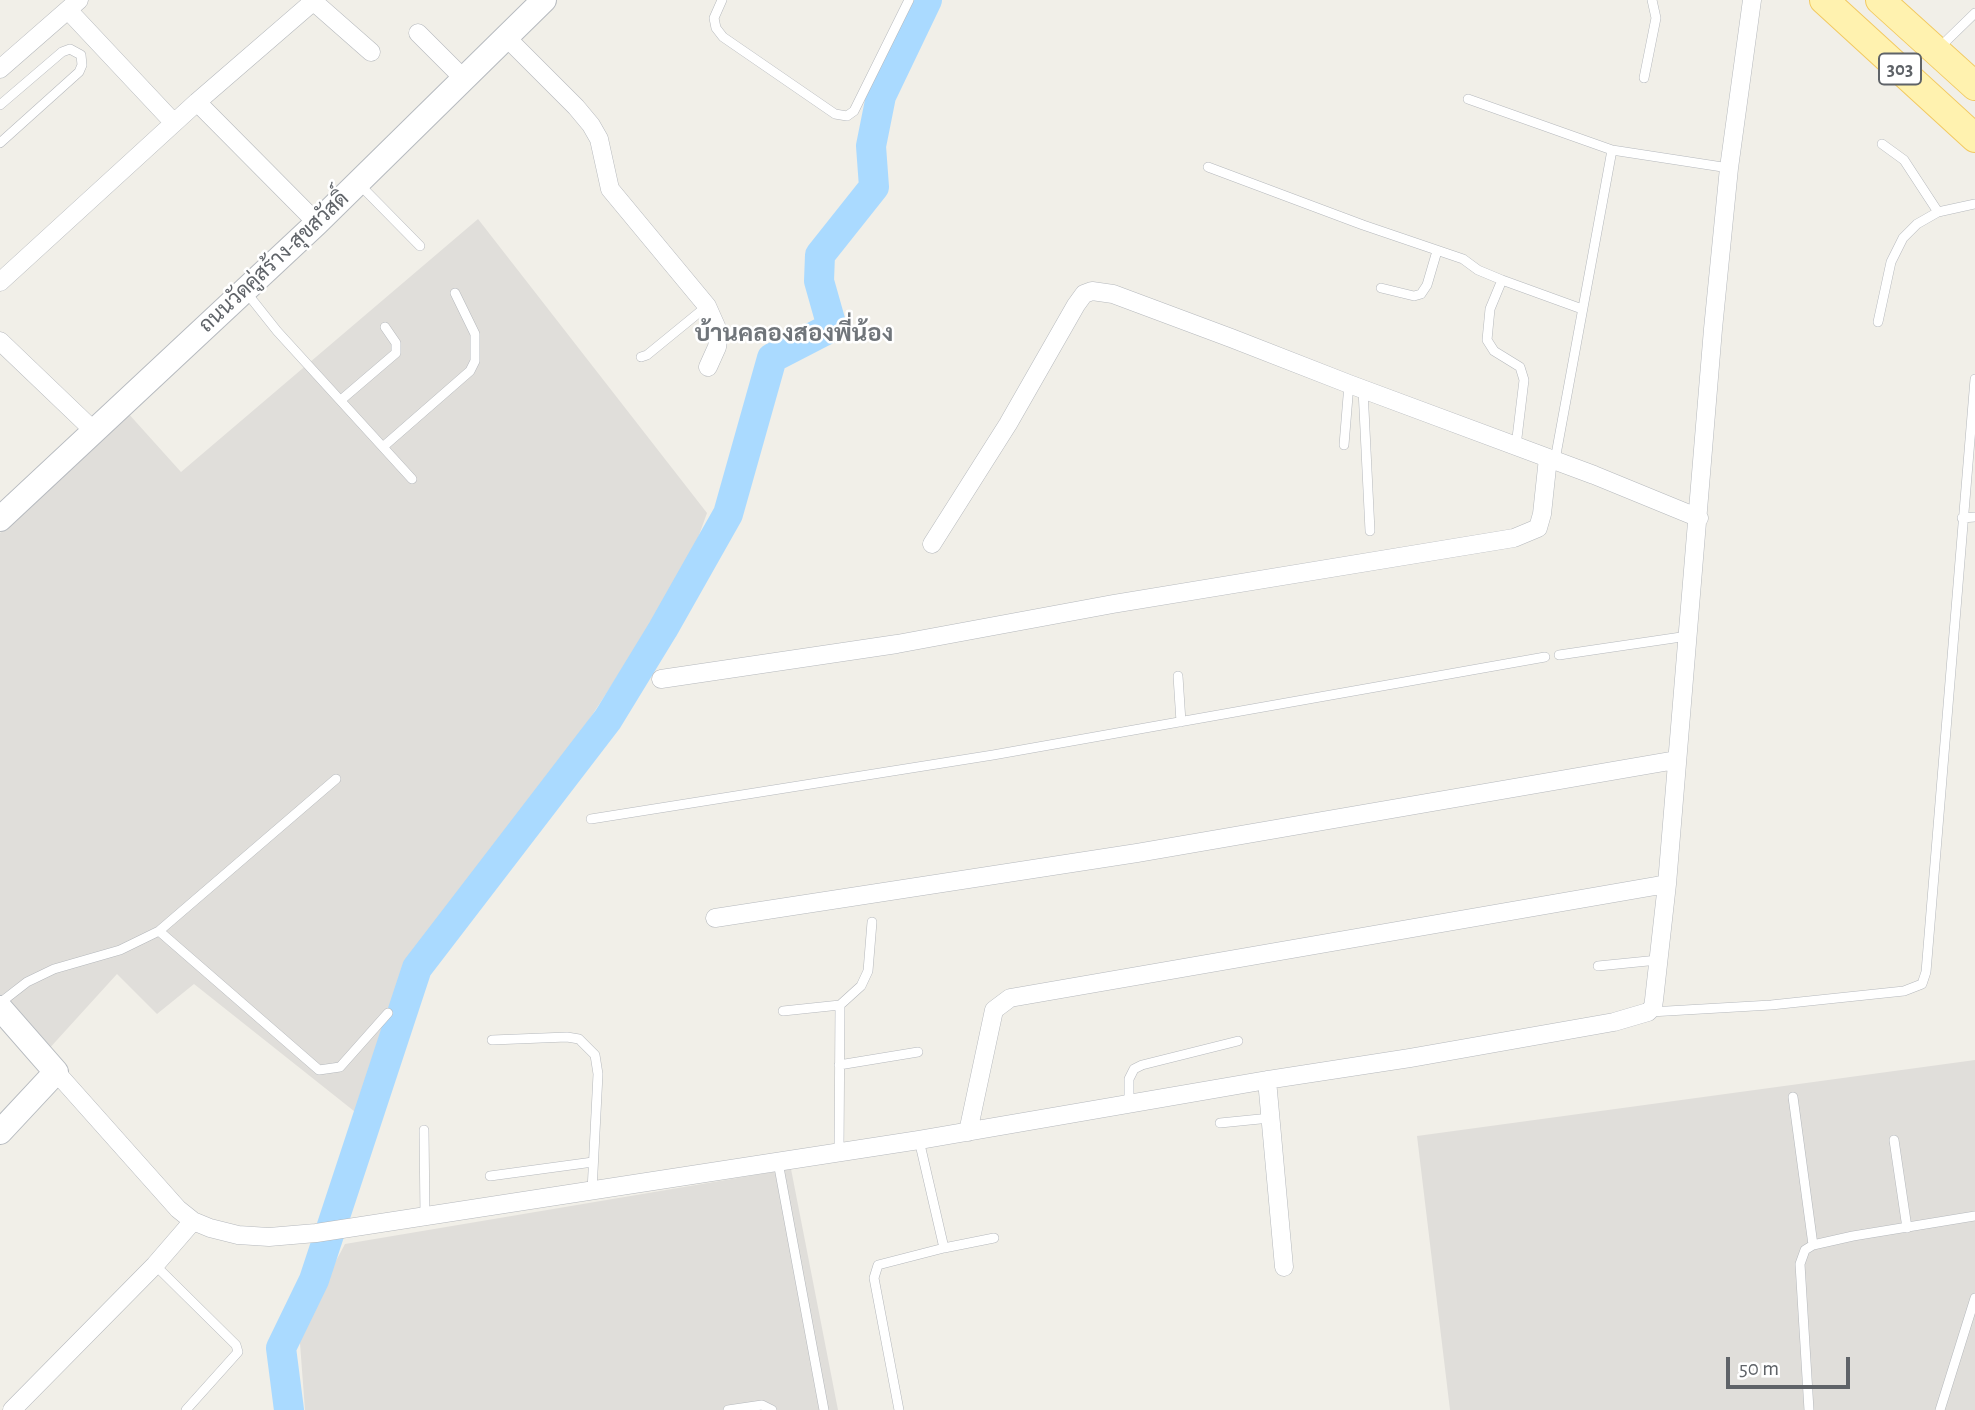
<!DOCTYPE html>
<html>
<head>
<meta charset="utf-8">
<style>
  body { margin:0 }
  #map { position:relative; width:1975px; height:1410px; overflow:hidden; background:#f1efe8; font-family:"Alegreya Sans",sans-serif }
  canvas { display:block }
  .scale { position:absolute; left:1726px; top:1357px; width:124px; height:32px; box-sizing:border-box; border:4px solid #5f6368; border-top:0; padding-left:9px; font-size:21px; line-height:24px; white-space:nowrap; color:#5f6368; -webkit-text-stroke:5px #fff; paint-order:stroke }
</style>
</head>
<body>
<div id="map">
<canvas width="1975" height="1410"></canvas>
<div class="scale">50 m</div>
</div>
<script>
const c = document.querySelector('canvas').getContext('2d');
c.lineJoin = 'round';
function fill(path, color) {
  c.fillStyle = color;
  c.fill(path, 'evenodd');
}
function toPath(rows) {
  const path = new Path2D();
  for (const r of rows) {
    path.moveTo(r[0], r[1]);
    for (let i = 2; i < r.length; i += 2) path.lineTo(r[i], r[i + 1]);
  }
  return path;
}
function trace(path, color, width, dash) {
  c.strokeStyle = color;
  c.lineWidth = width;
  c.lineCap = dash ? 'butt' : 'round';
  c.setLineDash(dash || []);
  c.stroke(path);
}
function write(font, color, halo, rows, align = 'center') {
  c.font = font + ' "Alegreya Sans",Sarabun,sans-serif';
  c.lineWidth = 5;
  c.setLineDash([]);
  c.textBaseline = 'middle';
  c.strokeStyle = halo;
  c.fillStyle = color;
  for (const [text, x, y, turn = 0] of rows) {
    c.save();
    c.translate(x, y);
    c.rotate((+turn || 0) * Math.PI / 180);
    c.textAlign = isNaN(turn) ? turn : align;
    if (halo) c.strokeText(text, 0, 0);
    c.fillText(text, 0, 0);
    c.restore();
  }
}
fill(toPath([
  [478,219,707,513,686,571,587,723,450,914,404,1007,364,1119,194,984,157,1014,117,974,47,1051,0,1001,0,533,127,412,181,472],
  [1975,1060,1975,1410,1450,1410,1417,1136],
  [791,1169,838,1410,305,1410,299,1330,345,1244]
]), '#e0deda');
trace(toPath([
  [289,1410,281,1348,314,1280,417,968,608,719,663,629,728,514,772,358,832,327,819,281,820,255,874,187,871,146,881,96,927,0]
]), '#aadaff', 30);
const lane = toPath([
  [722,0,714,18,716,28,723,37,835,114,847,116,854,111,909,0],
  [1939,48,1975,13],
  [1644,78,1656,18,1652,0],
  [1468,99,1612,150],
  [0,105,62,52,70,49,81,55,82,65,79,72,0,143],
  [1882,144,1904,160,1938,212],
  [1208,167,1363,225,1463,259,1478,270,1502,280,1582,309],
  [359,184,420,246],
  [1502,280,1490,309,1487,340,1494,351,1520,367,1524,380,1516,446],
  [1381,288,1414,296,1421,294,1427,285,1437,251],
  [246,292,277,331,412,479],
  [1878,322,1891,262,1903,238,1917,224,1938,212,1975,204],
  [641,357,647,355,707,306],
  [1363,389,1370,531],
  [341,400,396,353,396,343,385,327],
  [1344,445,1349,384],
  [384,446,470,371,475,361,475,334,455,293],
  [1555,460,1612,150,1729,168],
  [1962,518,1975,517],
  [1559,655,1688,636],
  [1178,676,1181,722],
  [591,819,993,755,1545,657],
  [159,931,319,1070,340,1067,388,1013],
  [1598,966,1658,960],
  [0,1003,27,982,54,969,120,950,159,931,336,779],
  [783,1011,840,1005],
  [1650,1012,1771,1005,1904,991,1922,984,1926,972,1975,379],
  [492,1040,567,1037,579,1039,595,1055,598,1074,592,1191],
  [839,1065,918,1052],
  [1793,1097,1813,1245],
  [1129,1104,1129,1079,1134,1069,1142,1065,1238,1041],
  [1220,1123,1270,1118],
  [424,1130,425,1217],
  [1894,1140,1907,1228],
  [839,1153,840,1005,861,986,868,971,872,922],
  [778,1162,824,1410],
  [490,1176,593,1162],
  [944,1248,994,1238],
  [155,1265,236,1345,238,1352,186,1410],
  [728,1410,762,1405,772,1410],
  [899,1410,874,1278,878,1265,944,1248,919,1140],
  [1809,1410,1800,1264,1805,1250,1813,1245,1853,1236,1975,1216],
  [1940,1410,1975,1298]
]);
const street = toPath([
  [313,1,371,52],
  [68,10,174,123],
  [418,33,464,79],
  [506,37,576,107,591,125,599,139,610,189,707,306,719,333,717,347,708,367],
  [0,69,79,0],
  [197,102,317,223],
  [0,282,197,102,315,0],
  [0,341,94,431],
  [932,544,1008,424,1076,305,1084,294,1092,291,1113,294,1231,338,1349,384,1594,475,1699,518],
  [661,679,897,644,1113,604,1514,538,1538,528,1542,514,1548,458],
  [715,918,1137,853,1676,760],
  [56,1072,178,1209,193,1221,210,1228,238,1235,269,1237,316,1233,919,1140,1267,1080,1410,1058,1614,1022,1648,1012,1653,1007,1654,1000,1667,884,1713,329,1729,168,1752,0],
  [1267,1080,1284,1267],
  [968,1132,994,1010,1010,998,1667,884],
  [12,1410,155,1265,193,1221]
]);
const secondary = toPath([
  [0,519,317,223,544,0],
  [0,1008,56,1072,0,1132]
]);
const primary = toPath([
  [1824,0,1975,138],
  [1880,0,1975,86]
]);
trace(lane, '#b5b8bc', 10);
trace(street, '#b5b8bc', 19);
trace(secondary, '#b6babf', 26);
trace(primary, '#f2c960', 30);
trace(lane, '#fff', 9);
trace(street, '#fff', 18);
trace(secondary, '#fff', 24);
trace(primary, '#fff2af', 28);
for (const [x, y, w] of [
  [1900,69,42]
]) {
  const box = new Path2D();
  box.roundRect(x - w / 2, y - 15.5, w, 31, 5);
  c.fillStyle = '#fff';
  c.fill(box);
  trace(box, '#5f6368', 2);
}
write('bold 19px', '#5f6368', null, [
  ["303",1900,69]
]);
write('21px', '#5f6368', '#fff', [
  ["ถนนวัดคู่สร้าง-สุขสวัสดิ์",274,262,-43]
]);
write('bold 24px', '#70757a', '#fff', [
  ["บ้านคลองสองพี่น้อง",794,334]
]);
</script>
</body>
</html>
